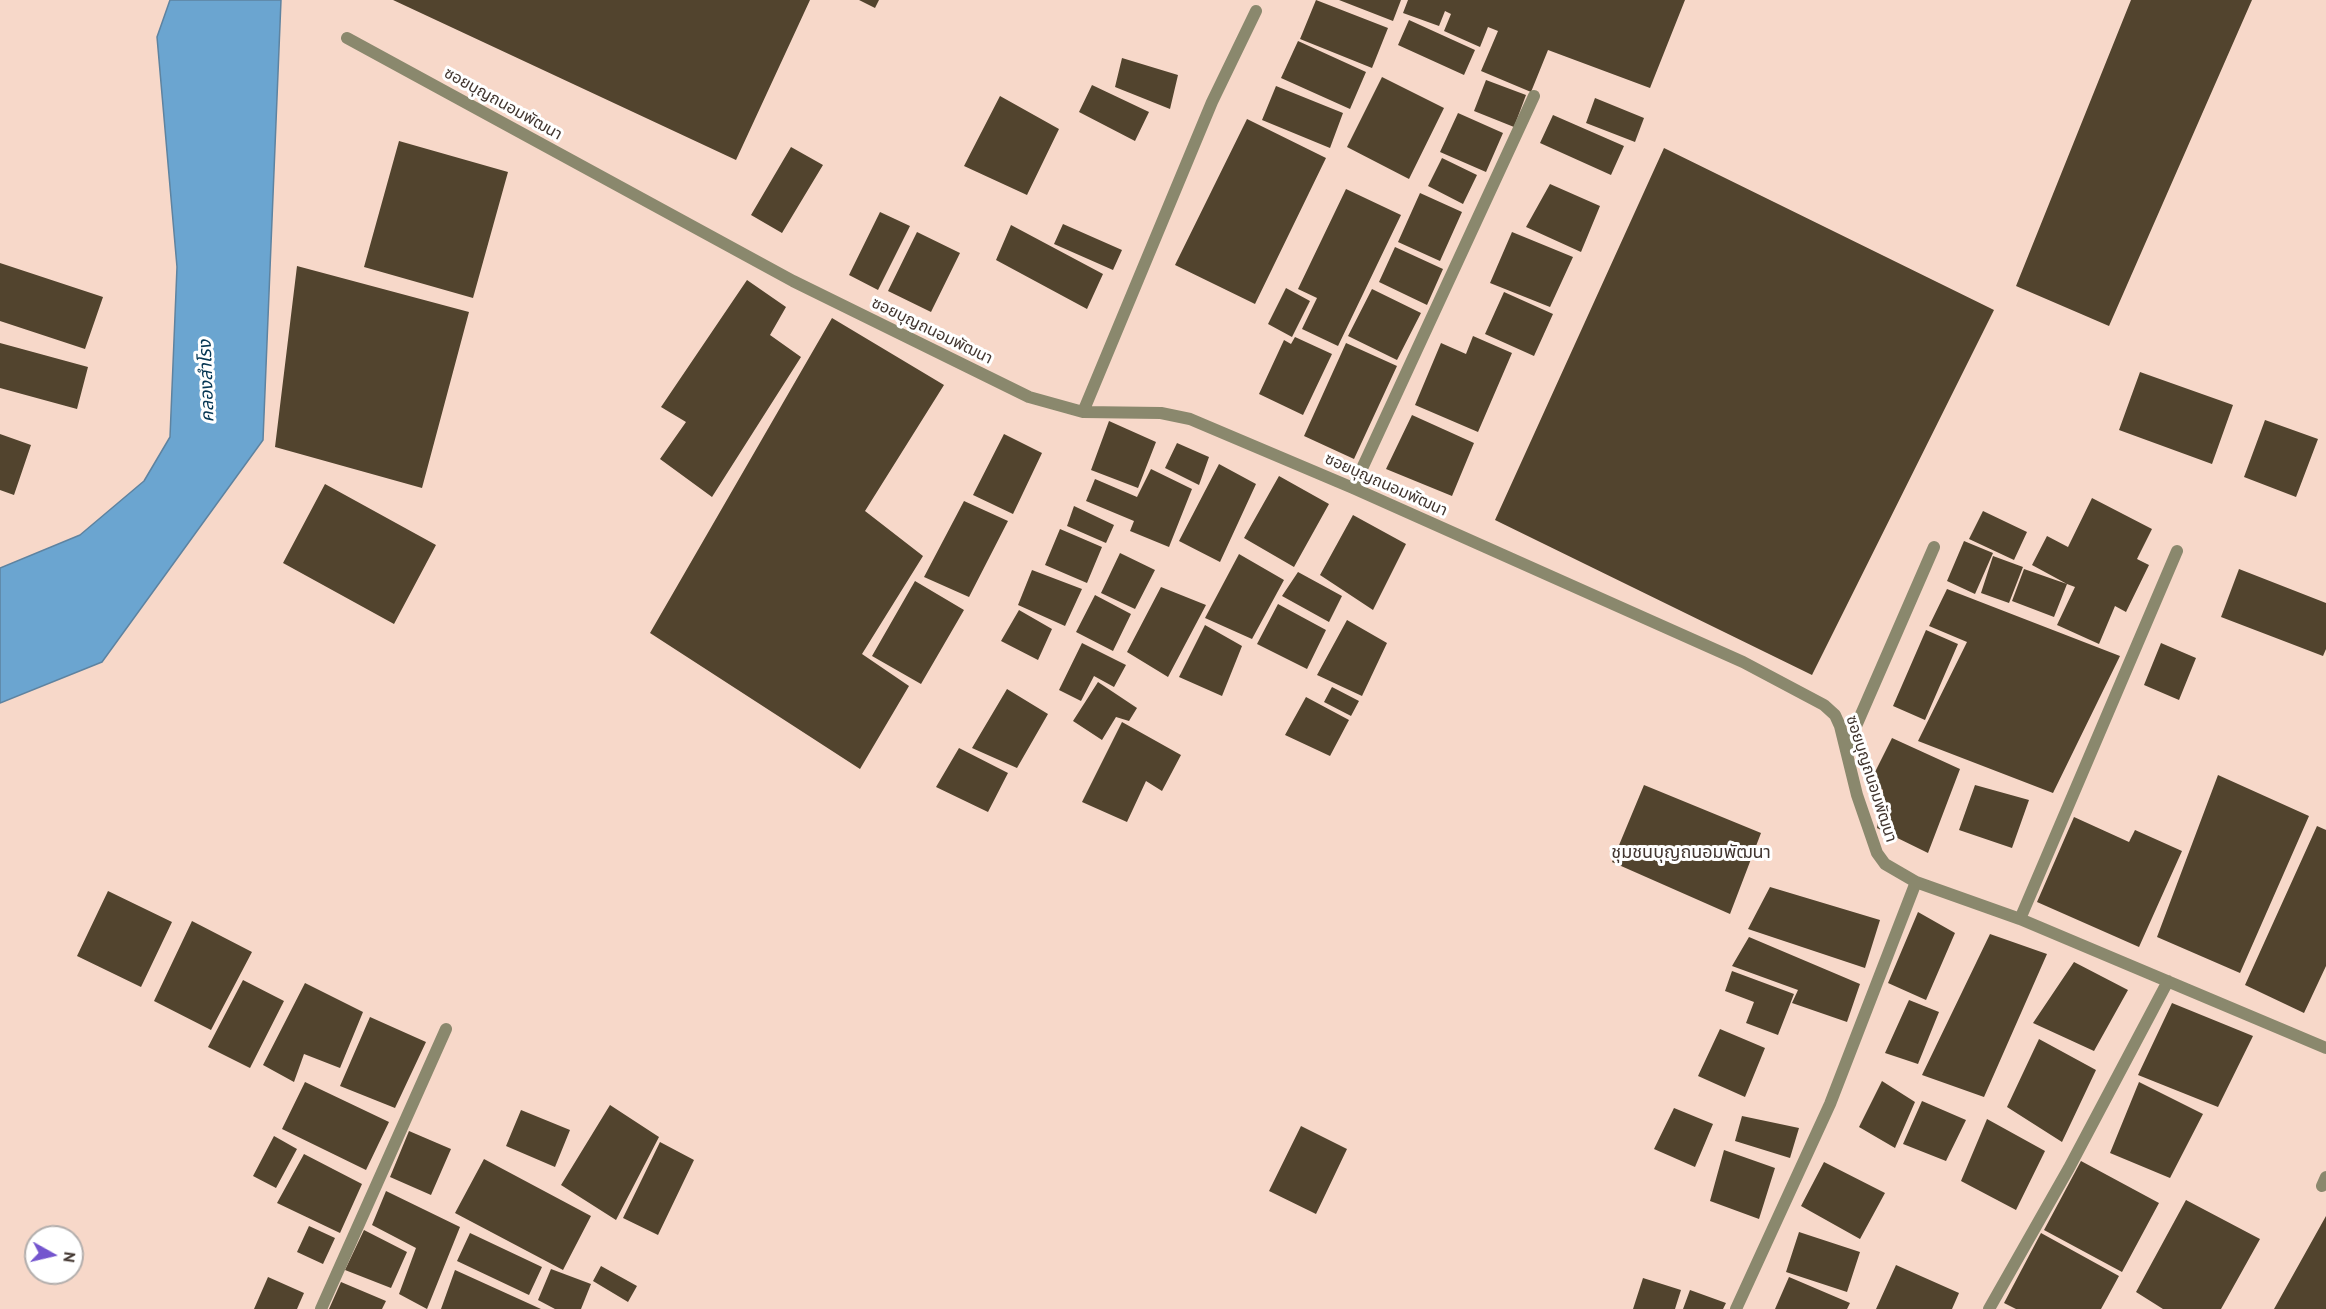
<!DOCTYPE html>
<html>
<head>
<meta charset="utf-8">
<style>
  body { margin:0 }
  #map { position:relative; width:2326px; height:1309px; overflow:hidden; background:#f7d8c9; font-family:"PT Sans",sans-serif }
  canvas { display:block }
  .north { position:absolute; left:24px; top:1225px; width:60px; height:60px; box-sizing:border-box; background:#fff; border:2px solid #b3aeac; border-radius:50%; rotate:98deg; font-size:16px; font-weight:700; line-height:24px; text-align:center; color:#41352f }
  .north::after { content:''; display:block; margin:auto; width:21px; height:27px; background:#7455ce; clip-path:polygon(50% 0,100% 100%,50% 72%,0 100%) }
</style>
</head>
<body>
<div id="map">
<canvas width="2326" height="1309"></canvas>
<div class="north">N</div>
</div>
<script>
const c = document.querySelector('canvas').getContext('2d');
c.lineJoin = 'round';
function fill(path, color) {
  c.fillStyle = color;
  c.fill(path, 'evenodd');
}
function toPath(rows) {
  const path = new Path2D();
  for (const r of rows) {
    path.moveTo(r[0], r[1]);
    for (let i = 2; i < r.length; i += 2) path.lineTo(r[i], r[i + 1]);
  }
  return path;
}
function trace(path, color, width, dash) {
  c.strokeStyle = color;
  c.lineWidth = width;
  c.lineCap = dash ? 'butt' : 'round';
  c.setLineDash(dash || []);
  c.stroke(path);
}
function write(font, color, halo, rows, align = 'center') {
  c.font = font + ' "PT Sans","Noto Sans Thai",sans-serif';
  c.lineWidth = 6;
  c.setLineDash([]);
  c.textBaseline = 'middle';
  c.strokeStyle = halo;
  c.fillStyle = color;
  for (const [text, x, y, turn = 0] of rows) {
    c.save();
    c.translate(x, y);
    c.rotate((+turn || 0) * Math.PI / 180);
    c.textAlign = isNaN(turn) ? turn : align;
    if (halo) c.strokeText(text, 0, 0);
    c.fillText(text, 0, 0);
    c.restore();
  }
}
const water = toPath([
  [170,0,281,0,263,440,102,662,0,703,0,568,80,535,144,481,170,437,177,267,157,37,170,0]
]);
fill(water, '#6ba5d0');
trace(water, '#5e83a0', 1.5);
fill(toPath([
  [393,0,810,0,736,160],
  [859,0,879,0,875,8],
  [1316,0,1388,28,1372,68,1300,39],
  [1339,0,1401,0,1393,21],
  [1408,0,1685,0,1650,88,1548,50,1531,92,1481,71,1498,31,1488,27,1480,47,1444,31,1451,14,1445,11,1439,26,1403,13],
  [2131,0,2252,0,2109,326,2016,286],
  [1409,20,1475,50,1464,75,1398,45],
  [1298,41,1366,72,1350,109,1281,78],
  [1122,58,1178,75,1170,109,1115,87],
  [1382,77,1444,108,1409,179,1347,147],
  [1486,80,1526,95,1514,127,1474,111],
  [1092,85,1149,112,1135,141,1079,112],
  [1276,86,1343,113,1330,148,1262,120],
  [1000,96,1059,129,1027,195,964,166],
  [1595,98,1644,118,1635,142,1586,123],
  [1458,113,1503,133,1486,172,1440,152],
  [1553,115,1624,146,1611,175,1540,143],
  [1247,119,1326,158,1255,304,1175,265],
  [399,141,508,172,473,298,364,267],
  [791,147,823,165,782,233,751,215],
  [1664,148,1994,310,1812,675,1495,520],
  [1442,158,1477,175,1463,204,1428,186],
  [1550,184,1600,206,1581,252,1526,227],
  [1346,189,1401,215,1338,346,1302,329,1317,298,1298,289],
  [1420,193,1462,212,1440,261,1398,242],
  [880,212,910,226,878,290,849,275],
  [1063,224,1122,250,1113,270,1054,244],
  [1011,225,1103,274,1087,309,996,260],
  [917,232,960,253,931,312,888,291],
  [1512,232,1573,257,1550,307,1490,283],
  [1395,247,1443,269,1427,305,1379,282],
  [0,263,103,297,85,349,0,321],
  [297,266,469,312,422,488,275,447],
  [747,280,786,307,770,335,801,357,712,497,660,459,686,422,661,407],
  [1286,288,1310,301,1292,337,1268,324],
  [1372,289,1421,313,1397,360,1348,336],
  [1504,292,1553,314,1534,356,1485,334],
  [832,318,944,385,865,511,923,556,862,654,909,686,860,769,650,633],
  [1473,336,1512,353,1478,432,1415,405,1441,343,1466,354],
  [1295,337,1332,354,1303,415,1259,394,1284,340,1291,344],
  [0,343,88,367,77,409,0,388],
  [1346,343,1397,366,1354,459,1304,436],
  [2140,372,2233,405,2212,464,2119,430],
  [1412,415,1474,443,1452,496,1386,469],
  [2265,420,2318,439,2296,497,2244,477],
  [1109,421,1156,442,1138,488,1091,470],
  [0,434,31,445,14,495,0,490],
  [1004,434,1042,453,1013,514,973,495],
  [1177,443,1209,457,1199,485,1165,468],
  [1219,464,1256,484,1220,562,1179,541],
  [1151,469,1192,489,1169,547,1130,531,1134,521,1086,501,1095,479,1137,497],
  [1279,476,1329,504,1294,567,1244,538],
  [325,484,436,545,394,624,283,563],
  [2092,498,2152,529,2137,559,2149,565,2126,612,2115,606,2099,644,2057,625,2075,587,2067,584,2054,617,2012,601,2024,569,2067,584,2032,565,2047,536,2068,547],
  [964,501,1008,521,969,597,924,577],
  [1074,506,1114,525,1106,543,1067,526],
  [1983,511,2027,532,2014,560,1969,539],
  [1353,515,1406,544,1373,610,1320,575],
  [1060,529,1102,547,1087,583,1045,565],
  [1964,541,1993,553,1975,594,1947,581],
  [1120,553,1155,570,1135,609,1101,593],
  [1239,554,1284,580,1252,639,1205,618],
  [1993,556,2023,567,2009,603,1981,593],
  [2239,569,2326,603,2326,649,2323,656,2221,617],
  [1032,570,1082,589,1065,626,1018,605],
  [1298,572,1342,596,1329,622,1282,596],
  [915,581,964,610,921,684,872,656],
  [1161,587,1206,605,1168,677,1127,652],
  [1947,589,2120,656,2053,793,1918,741,1967,642,1929,626],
  [1095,595,1131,614,1113,651,1076,632],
  [1278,604,1326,630,1307,669,1257,644],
  [1019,610,1052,629,1038,660,1001,641],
  [1347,620,1387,643,1362,696,1317,675],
  [1205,625,1242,646,1222,696,1179,677],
  [1926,630,1958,644,1925,720,1893,706],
  [1082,643,1126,665,1114,687,1094,676,1081,701,1059,690],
  [2161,643,2196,658,2179,700,2144,685],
  [1098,682,1137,708,1129,721,1116,717,1102,740,1073,721],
  [1332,687,1359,701,1351,716,1324,702],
  [1007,689,1048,714,1017,768,972,748],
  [1306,697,1349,720,1330,756,1285,735],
  [1122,722,1181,755,1162,791,1146,781,1127,822,1082,802],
  [1892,738,1960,769,1928,853,1877,828,1883,790,1871,780],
  [959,748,1008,773,988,812,936,787],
  [2218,775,2309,816,2240,973,2157,937],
  [1644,785,1761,833,1730,914,1612,862],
  [1975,785,2029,800,2012,848,1959,830],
  [2074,817,2129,842,2135,830,2182,851,2139,947,2037,902],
  [2317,826,2326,830,2326,966,2304,1013,2245,985],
  [1770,887,1880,920,1865,968,1748,929],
  [108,891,172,922,141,987,77,956],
  [1918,912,1955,933,1926,1000,1888,983],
  [192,921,252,952,211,1030,154,1001],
  [1990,934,2047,954,1984,1097,1922,1075],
  [1749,937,1860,984,1847,1022,1792,1003,1798,990,1732,966],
  [2074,962,2128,990,2094,1051,2033,1023],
  [1732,971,1794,994,1778,1035,1746,1023,1754,1002,1725,991],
  [243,980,284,1001,250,1068,208,1047],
  [305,983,363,1012,340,1068,304,1054,294,1082,263,1065],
  [1909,1000,1939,1012,1918,1064,1885,1053],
  [2172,1003,2253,1036,2218,1107,2138,1075],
  [370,1017,426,1042,395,1108,340,1086],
  [1720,1029,1765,1048,1745,1097,1698,1076],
  [2039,1039,2096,1070,2062,1142,2007,1107],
  [1882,1081,1915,1102,1895,1148,1859,1127],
  [305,1082,389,1122,366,1170,282,1129],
  [2139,1082,2203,1114,2170,1178,2110,1153],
  [1922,1101,1966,1120,1946,1161,1903,1144],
  [610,1105,659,1137,616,1220,561,1185],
  [1674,1108,1713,1124,1695,1167,1654,1149],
  [521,1110,570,1130,555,1167,506,1146],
  [1742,1116,1799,1128,1790,1158,1735,1141],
  [1987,1119,2045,1151,2016,1210,1961,1181],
  [1301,1126,1347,1149,1316,1214,1269,1191],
  [409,1131,451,1149,431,1195,390,1177],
  [274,1136,297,1149,276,1188,253,1176],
  [660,1142,694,1160,658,1235,623,1218],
  [1724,1150,1775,1168,1759,1219,1710,1201],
  [304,1154,362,1184,340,1233,277,1203],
  [484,1159,591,1216,563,1270,455,1213],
  [2081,1161,2159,1203,2122,1272,2044,1230],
  [1824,1162,1885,1193,1860,1239,1801,1206],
  [386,1191,460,1227,427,1309,399,1294,416,1248,372,1225],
  [2186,1200,2260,1239,2221,1309,2163,1309,2136,1292],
  [2326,1216,2326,1309,2274,1309],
  [309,1226,335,1238,323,1264,297,1252],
  [364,1230,407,1252,391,1288,345,1270],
  [1799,1232,1860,1252,1847,1292,1786,1272],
  [470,1233,542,1267,529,1295,457,1261],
  [2041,1233,2119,1276,2101,1309,2016,1309,2004,1303],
  [1896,1265,1959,1293,1952,1309,1876,1309],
  [601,1266,637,1286,628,1302,593,1281],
  [551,1269,591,1284,581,1309,555,1309,538,1300],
  [455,1270,541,1309,441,1309],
  [268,1277,304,1293,297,1309,254,1309],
  [1789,1277,1850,1303,1847,1309,1775,1309],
  [1643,1278,1681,1290,1675,1309,1633,1309],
  [341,1282,386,1301,382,1309,329,1309],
  [1690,1290,1726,1303,1723,1309,1683,1309]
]), '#52442e');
trace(toPath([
  [1846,749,1934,547],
  [2322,1186,2326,1177]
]), '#8a886d', 12);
trace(toPath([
  [347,38,793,281,1029,397,1083,412,1161,413,1190,419,1353,488,1743,662,1824,705,1835,715,1840,726,1857,795,1877,853,1885,864,1916,882,2020,919,2326,1048],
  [1083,412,1212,102,1256,11],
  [1353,488,1534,96],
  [2020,919,2177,551],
  [321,1309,446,1029],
  [1736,1309,1830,1104,1916,882],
  [1989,1309,2069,1168,2168,981]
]), '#8a886d', 12);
write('16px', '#41352f', '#fff', [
  ["ซอยบุญถนอมพัฒนา",503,104,29],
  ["ซอยบุญถนอมพัฒนา",932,331,26],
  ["ซอยบุญถนอมพัฒนา",1386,485,24],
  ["ซอยบุญถนอมพัฒนา",1871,779,72]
]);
write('italic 18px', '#053653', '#fff', [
  ["คลองสำโรง",207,381,-92]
]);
write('18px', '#41352f', '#fff', [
  ["ชุมชนบุญถนอมพัฒนา",1691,853]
]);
</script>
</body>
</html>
